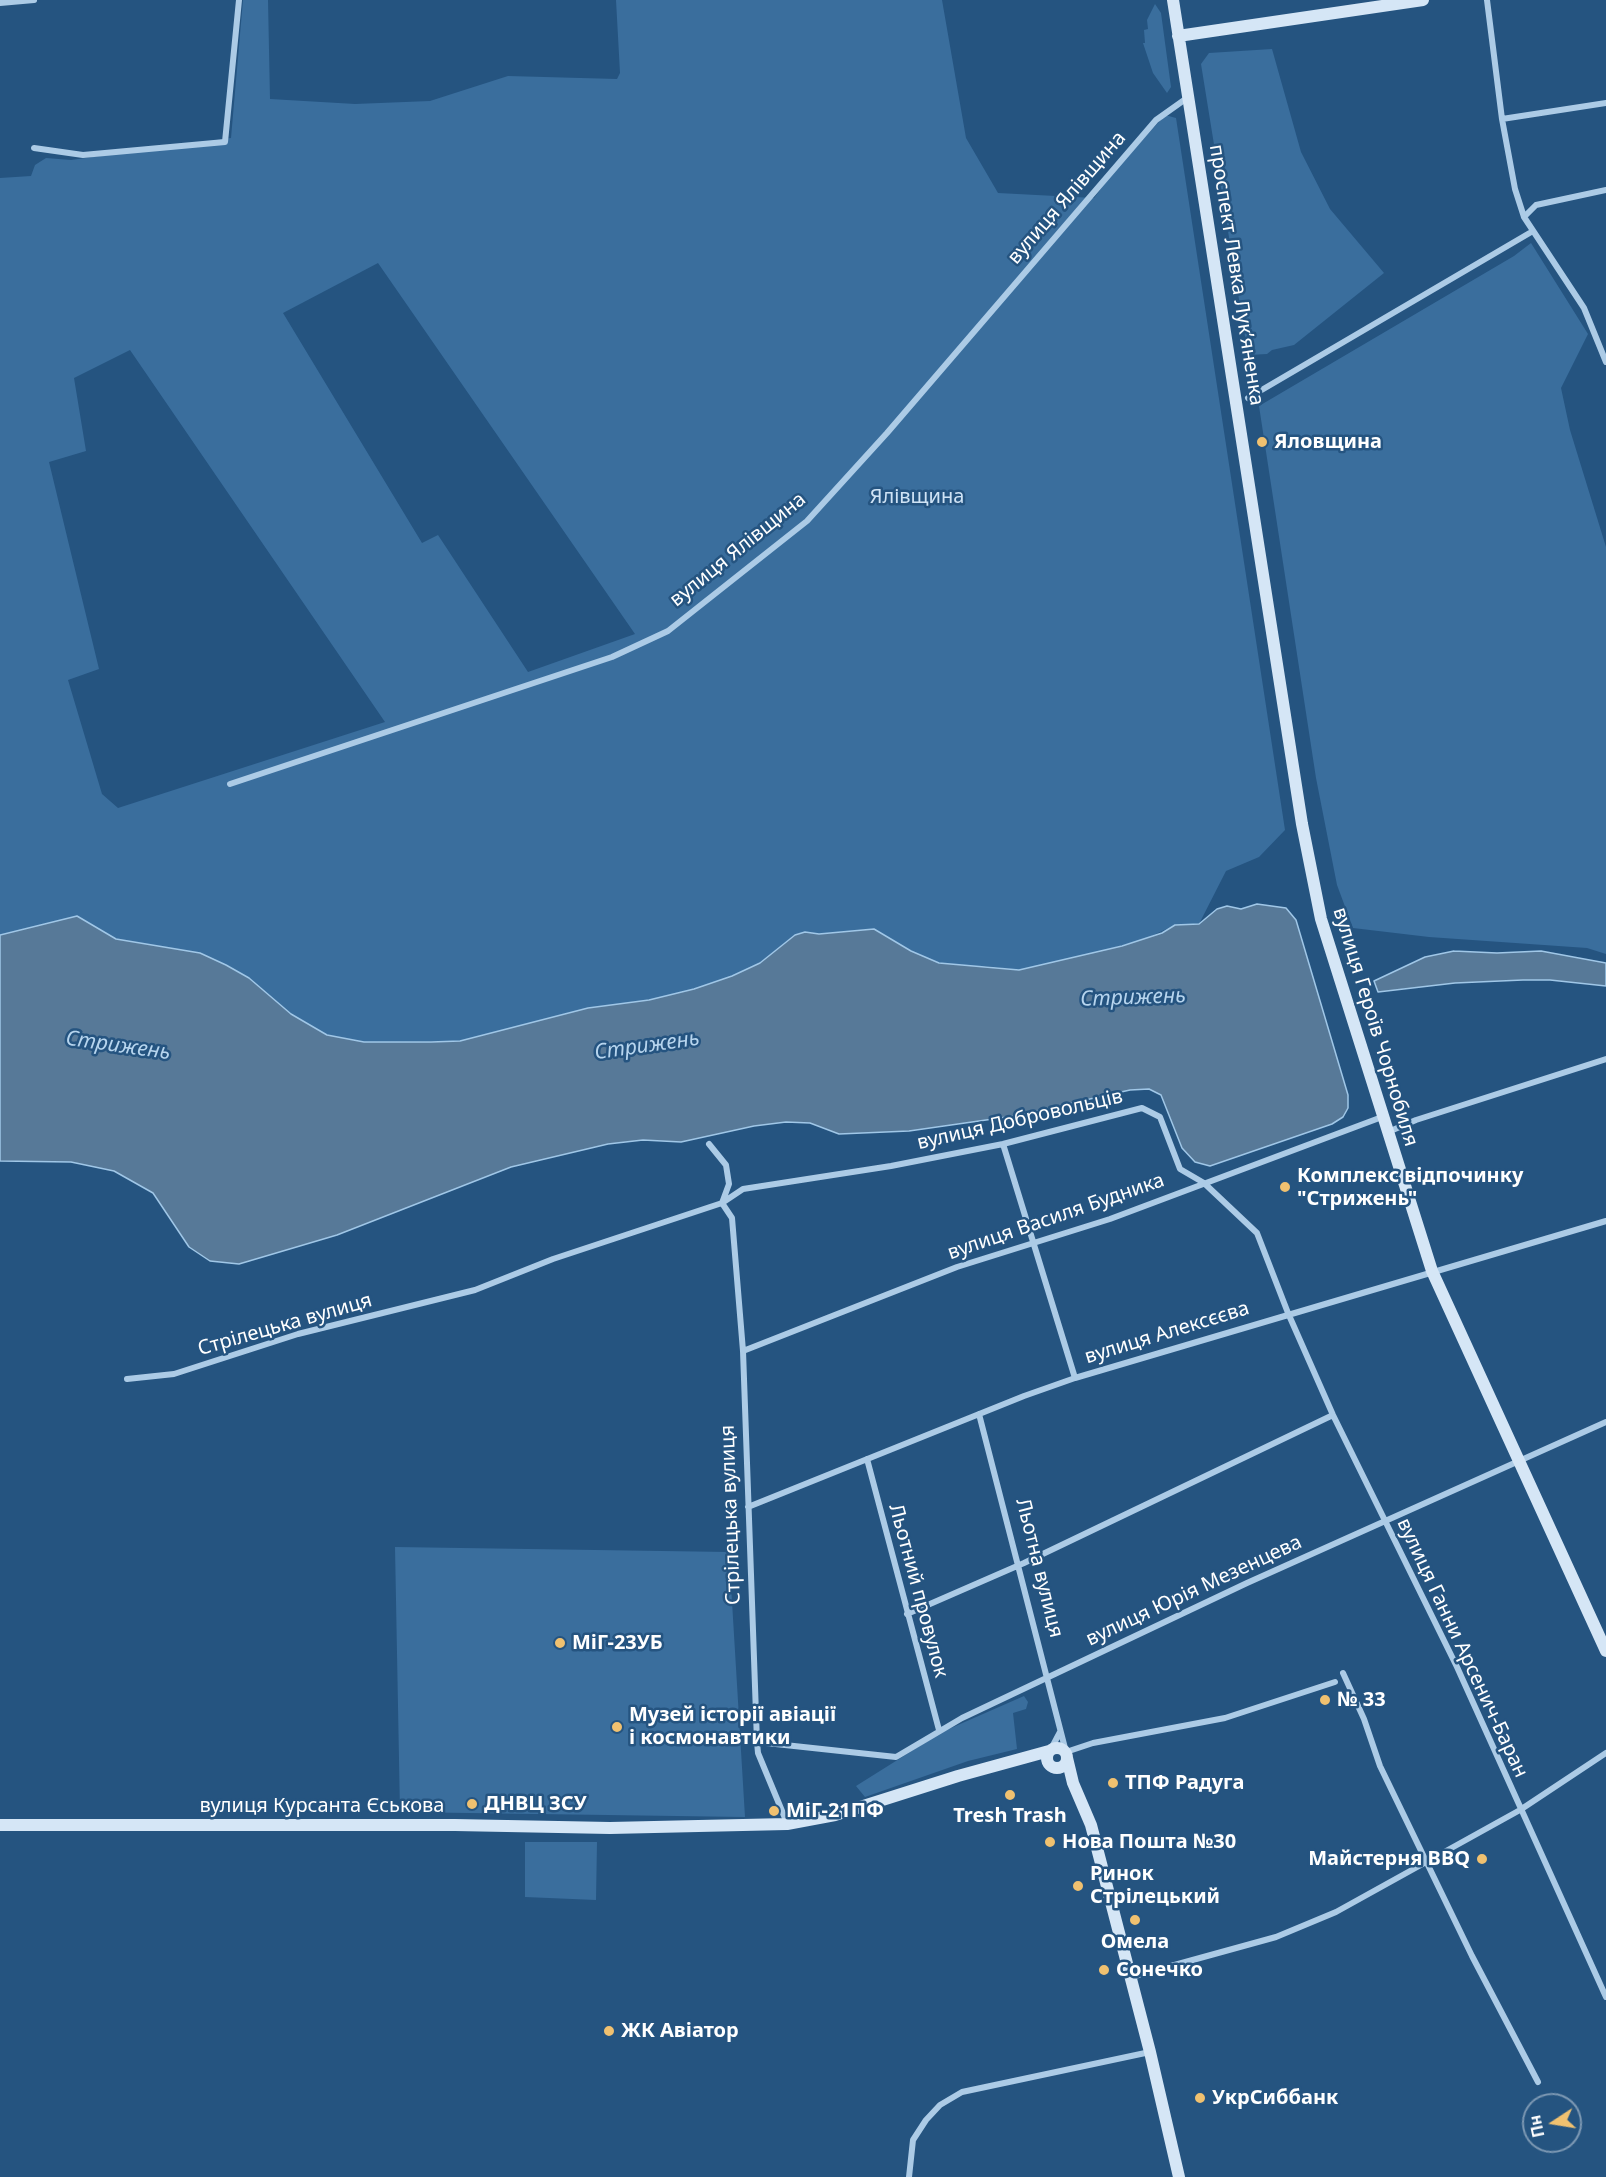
<!DOCTYPE html>
<html>
<head>
<meta charset="utf-8">
<style>
  body { margin:0 }
  #map { position:relative; width:1606px; height:2177px; overflow:hidden; background:#255480; font-family:"Noto Sans",sans-serif }
  canvas { display:block }
  .north { position:absolute; left:1522px; top:2093px; width:60px; height:60px; box-sizing:border-box; background:#255480; border:2px solid #7c98b3; border-radius:50%; rotate:258deg; font-size:16px; font-weight:700; line-height:24px; text-align:center; color:#fff }
  .north::after { content:''; display:block; margin:auto; width:21px; height:27px; background:#f0c170; clip-path:polygon(50% 0,100% 100%,50% 72%,0 100%) }
</style>
</head>
<body>
<div id="map">
<canvas width="1606" height="2177"></canvas>
<div class="north">Пн</div>
</div>
<script>
const c = document.querySelector('canvas').getContext('2d');
c.lineJoin = 'round';
function fill(path, color) {
  c.fillStyle = color;
  c.fill(path, 'evenodd');
}
function toPath(rows) {
  const path = new Path2D();
  for (const r of rows) {
    if (r.length === 3) {
      path.moveTo(r[0] + r[2], r[1]);
      path.arc(r[0], r[1], r[2], 0, 2 * Math.PI);
      continue;
    }
    path.moveTo(r[0], r[1]);
    for (let i = 2; i < r.length; i += 2) path.lineTo(r[i], r[i + 1]);
  }
  return path;
}
function trace(path, color, width, dash) {
  c.strokeStyle = color;
  c.lineWidth = width;
  c.lineCap = dash ? 'butt' : 'round';
  c.setLineDash(dash || []);
  c.stroke(path);
}
function write(font, color, halo, rows, align = 'center') {
  c.font = font + ' "Noto Sans",sans-serif';
  c.lineWidth = 5;
  c.setLineDash([]);
  c.textBaseline = 'middle';
  c.strokeStyle = halo;
  c.fillStyle = color;
  for (const [text, x, y, turn = 0] of rows) {
    c.save();
    c.translate(x, y);
    c.rotate((+turn || 0) * Math.PI / 180);
    c.textAlign = isNaN(turn) ? turn : align;
    if (halo) c.strokeText(text, 0, 0);
    c.fillText(text, 0, 0);
    c.restore();
  }
}
fill(toPath([
  [243,0,268,0,270,99,355,104,430,101,508,76,617,79,620,73,616,0,942,0,966,138,998,193,1094,198,1112,174,1165,115,1176,118,1285,830,1259,857,1226,871,1199,924,1175,925,1145,939,1065,961,1019,970,986,966,957,966,939,963,911,951,874,929,819,934,805,932,795,935,760,963,732,976,694,989,649,1000,588,1008,460,1041,364,1042,327,1035,291,1014,249,978,170,948,116,939,77,916,0,935,0,178,31,176,35,165,46,158,71,160,231,138],
  [378,263,635,634,528,672,438,535,422,543,283,313],
  [130,350,385,722,118,808,102,794,68,680,99,669,49,462,86,451,74,378],
  [1155,4,1161,13,1171,87,1167,93,1153,73,1143,43,1145,43,1144,30,1148,29,1147,20],
  [1272,49,1301,152,1330,209,1384,273,1294,345,1272,350,1267,354,1248,355,1201,64,1209,53],
  [1531,243,1588,334,1561,388,1570,430,1606,547,1606,954,1587,948,1429,937,1353,928,1337,885,1316,778,1259,406,1514,256],
  [395,1547,729,1552,745,1817,400,1812],
  [1024,1696,1028,1702,1026,1709,1013,1713,1017,1749,968,1761,865,1797,856,1786,942,1732],
  [525,1842,597,1842,596,1900,525,1897]
]), '#3a6e9d');
const water = toPath([
  [1257,904,1286,908,1296,920,1348,1095,1348,1108,1343,1117,1332,1124,1210,1166,1195,1162,1182,1148,1161,1095,1149,1089,1130,1090,1014,1116,909,1131,839,1134,810,1123,786,1122,754,1126,681,1142,643,1140,608,1144,511,1167,337,1235,239,1264,210,1261,189,1247,153,1193,114,1171,71,1162,0,1161,0,935,77,916,116,939,200,953,226,965,249,978,291,1014,327,1035,364,1042,431,1042,460,1041,588,1008,649,1000,694,989,732,976,760,963,795,935,805,932,819,934,874,929,911,951,939,963,1019,970,1122,946,1162,933,1175,925,1199,924,1217,909,1227,906,1241,909,1257,904],
  [1454,951,1497,953,1541,951,1606,963,1606,986,1550,980,1523,980,1455,983,1378,992,1374,981,1425,957,1454,951]
]);
fill(water, '#577998');
trace(water, '#a0c7e7', 1.5);
trace(toPath([
  [1487,0,1502,119,1515,189,1524,217,1584,308,1606,362],
  [0,3,34,0],
  [1502,119,1606,103],
  [34,148,83,155,225,142,239,0],
  [1524,217,1536,205,1606,190],
  [1248,398,1533,231],
  [230,784,612,657,668,631,807,521,887,433,1156,120,1187,98],
  [1388,1132,1416,1120,1606,1059],
  [709,1144,726,1165,729,1184,722,1203,732,1218,743,1351,757,1742,758,1753,787,1823],
  [1003,1144,1075,1378],
  [743,1351,957,1267,1110,1219,1382,1117],
  [127,1379,174,1374,298,1334,475,1290,553,1259,722,1203,743,1189,891,1166,1003,1144,1142,1108,1160,1117,1180,1169,1204,1183,1257,1233,1288,1313,1333,1415,1457,1667,1606,1997],
  [979,1414,1066,1752,1093,1743,1225,1718,1335,1682],
  [867,1459,939,1730],
  [748,1507,1024,1396,1075,1378,1606,1221],
  [907,1614,1024,1563,1333,1415],
  [1343,1673,1364,1719,1380,1766,1472,1956,1538,2082],
  [757,1742,896,1757,962,1718,1247,1583,1606,1422],
  [1051,1749,1060,1732],
  [1131,1977,1276,1937,1336,1912,1520,1810,1606,1753],
  [909,2177,913,2140,926,2120,940,2105,962,2092,1150,2052]
]), '#accbe6', 6);
trace(toPath([
  [1173,0,1302,824,1321,919,1432,1271,1606,1651],
  [1178,36,1423,0],
  [1057,1758,10],
  [1067,1758,1073,1783,1091,1825,1150,2052,1179,2177],
  [0,1825,455,1825,610,1828,787,1824,835,1815,958,1776,1049,1751]
]), '#d5e6f6', 12);
for (const [x, y, r, color] of [
  [1262,442,6,"#f0c170"],
  [1285,1187,6,"#f0c170"],
  [560,1643,6,"#f0c170"],
  [1325,1700,6,"#f0c170"],
  [617,1727,6,"#f0c170"],
  [1113,1783,6,"#f0c170"],
  [1010,1795,6,"#f0c170"],
  [472,1804,6,"#f0c170"],
  [774,1811,6,"#f0c170"],
  [1050,1842,6,"#f0c170"],
  [1482,1859,6,"#f0c170"],
  [1078,1886,6,"#f0c170"],
  [1135,1920,6,"#f0c170"],
  [1104,1970,6,"#f0c170"],
  [609,2031,6,"#f0c170"],
  [1200,2098,6,"#f0c170"]
]) {
  const dot = new Path2D();
  dot.arc(x, y, r, 0, 2 * Math.PI);
  c.fillStyle = color;
  c.fill(dot);
  trace(dot, '#255480', 2);
}
write('20px', '#fff', '#255480', [
  ["вулиця Ялівщина",1067,198,-49],
  ["проспект Левка Лукʼяненка",1236,275,81],
  ["вулиця Ялівщина",738,550,-39],
  ["вулиця Героїв Чорнобиля",1375,1027,73],
  ["вулиця Добровольців",1020,1120,-13],
  ["вулиця Василя Будника",1056,1217,-19],
  ["Стрілецька вулиця",285,1325,-16],
  ["вулиця Алексєєва",1167,1333,-17],
  ["Стрілецька вулиця",731,1515,-92],
  ["Льотна вулиця",1039,1568,76],
  ["Льотний провулок",918,1591,75],
  ["вулиця Юрія Мезенцева",1194,1591,-25],
  ["вулиця Ганни Арсенич-Баран",1462,1648,65],
  ["вулиця Курсанта Єськова",322,1806]
]);
write('bold 20px', '#fff', '#255480', [
  ["Яловщина",1274,442],
  ["Комплекс відпочинку",1297,1176],
  ["\"Стрижень\"",1297,1199],
  ["МіГ-23УБ",572,1643],
  ["№ 33",1337,1700],
  ["Музей історії авіації",629,1715],
  ["і космонавтики",629,1738],
  ["ТПФ Радуга",1125,1783],
  ["ДНВЦ ЗСУ",484,1804],
  ["МіГ-21ПФ",786,1811],
  ["Tresh Trash",1010,1816,"center"],
  ["Нова Пошта №30",1062,1842],
  ["Майстерня BBQ",1470,1859,"right"],
  ["Ринок",1090,1874],
  ["Стрілецький",1090,1897],
  ["Омела",1135,1942,"center"],
  ["Сонечко",1116,1970],
  ["ЖК Авіатор",621,2031],
  ["УкрСиббанк",1212,2098]
], 'left');
write('20px', '#cfe3f5', '#255480', [
  ["Ялівщина",917,497]
]);
write('italic 21px', '#b7d5ee', '#255480', [
  ["Стрижень",1133,998,-2],
  ["Стрижень",118,1046,8],
  ["Стрижень",647,1046,-8]
]);
</script>
</body>
</html>
